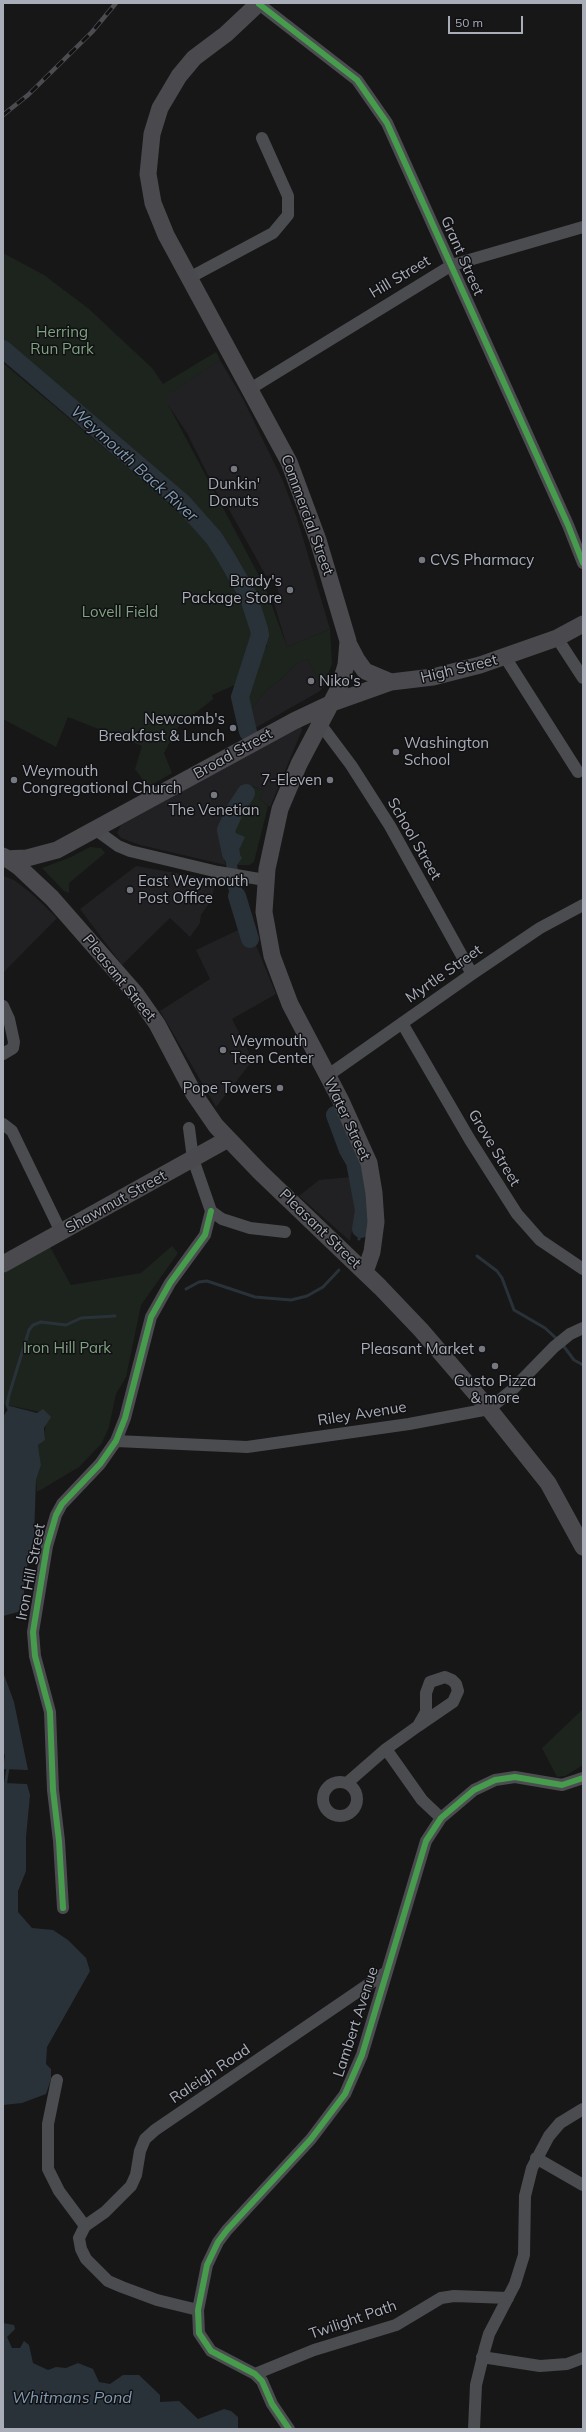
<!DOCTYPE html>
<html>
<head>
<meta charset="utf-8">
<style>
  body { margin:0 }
  #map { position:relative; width:586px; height:2432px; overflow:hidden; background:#171717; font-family:Mulish,sans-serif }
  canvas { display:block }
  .frame { position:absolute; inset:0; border:4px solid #a8adb8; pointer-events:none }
  .scale { position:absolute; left:448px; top:16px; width:75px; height:18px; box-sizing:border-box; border:2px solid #a8adb8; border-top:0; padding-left:5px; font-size:12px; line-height:14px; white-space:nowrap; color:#a8adb8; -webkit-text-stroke:3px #111113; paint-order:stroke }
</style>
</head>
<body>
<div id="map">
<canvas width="586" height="2432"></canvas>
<div class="frame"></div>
<div class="scale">50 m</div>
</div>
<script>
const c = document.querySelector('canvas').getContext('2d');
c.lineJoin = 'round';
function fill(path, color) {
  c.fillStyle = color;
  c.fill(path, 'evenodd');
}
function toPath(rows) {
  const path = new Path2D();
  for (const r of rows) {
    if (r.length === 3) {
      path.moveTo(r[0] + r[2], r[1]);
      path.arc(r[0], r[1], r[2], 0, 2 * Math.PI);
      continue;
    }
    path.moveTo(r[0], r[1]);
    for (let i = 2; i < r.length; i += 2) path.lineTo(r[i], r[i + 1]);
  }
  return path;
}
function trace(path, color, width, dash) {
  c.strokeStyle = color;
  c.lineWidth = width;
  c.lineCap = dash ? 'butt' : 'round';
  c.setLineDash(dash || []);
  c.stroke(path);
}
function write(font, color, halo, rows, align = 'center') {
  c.font = font + ' Mulish,sans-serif';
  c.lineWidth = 3;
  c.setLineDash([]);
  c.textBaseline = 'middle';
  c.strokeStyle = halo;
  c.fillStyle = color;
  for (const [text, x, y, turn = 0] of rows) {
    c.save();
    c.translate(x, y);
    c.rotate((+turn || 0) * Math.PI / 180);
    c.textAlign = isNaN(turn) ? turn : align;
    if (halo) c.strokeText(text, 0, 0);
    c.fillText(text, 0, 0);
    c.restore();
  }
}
fill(toPath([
  [220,360,243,399,283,481,297,518,330,629,287,647,272,596,279,594,273,575,266,576,226,504,223,505,187,433,163,397],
  [307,659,323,687,320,691,250,731,246,715,250,710,265,692,285,676,293,666],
  [301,726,302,730,270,807,260,799,264,790,251,786,233,796,234,802,219,833,221,850,226,865,140,845,121,838,117,833,121,825],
  [136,866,216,880,211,901,201,915,200,923,190,937,170,918,122,965,80,909],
  [3,876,14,880,32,894,57,918,3,973],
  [238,930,247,940,253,938,276,994,232,1019,253,1060,216,1107,160,1011,210,979,196,950],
  [351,1177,356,1208,350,1241,299,1196,319,1180]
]), '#212123');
fill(toPath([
  [3,253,44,275,89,309,152,368,163,384,216,352,220,360,164,397,265,587,287,647,330,629,332,664,323,687,307,659,293,666,285,676,265,692,246,715,243,700,259,645,267,647,258,610,251,595,207,517,3,343],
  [3,363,207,534,227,563,251,609,256,630,255,639,243,675,237,684,212,695,213,699,178,727,164,753,172,773,148,787,135,769,142,746,68,717,56,747,3,719],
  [253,787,264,790,260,799,268,806,254,862,249,865,237,865,238,852,230,831],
  [90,847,101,848,105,853,69,883,69,893,64,891,42,868,71,857],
  [172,1246,178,1253,141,1305,126,1377,116,1394,109,1427,102,1443,79,1467,37,1492,36,1480,41,1465,38,1445,44,1440,46,1422,40,1412,3,1404,3,1273,50,1247,71,1285,141,1273],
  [583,1709,583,1765,565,1776,557,1777,542,1748]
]), '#1d241e');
fill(toPath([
  [223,830,228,830,245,837,238,852,242,858,237,865,245,904,244,920,233,903,228,888,226,863,221,850],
  [10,1406,37,1413,43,1409,51,1417,44,1428,45,1440,38,1445,41,1465,36,1480,34,1536,24,1580,24,1606,18,1612,3,1616,3,1417],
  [3,1672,14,1702,28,1770,3,1769,5,1755,3,1752],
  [3,1783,27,1784,30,1795,26,1837,26,1871,18,1891,18,1912,32,1928,53,1930,68,1940,86,1958,90,1971,47,2047,46,2064,51,2069,51,2079,46,2094,22,2103,3,2105],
  [3,2323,14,2325,15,2329,7,2337,12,2348,20,2348,24,2341,29,2345,33,2363,48,2370,56,2367,66,2368,78,2363,93,2369,99,2382,110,2384,123,2375,139,2375,160,2395,160,2402,179,2401,198,2419,224,2409,231,2411,238,2417,238,2429,3,2429]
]), '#2a3239');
trace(toPath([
  [359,1239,361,1229,364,1230],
  [477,1256,497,1271,502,1278,514,1310,545,1328,558,1340],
  [186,1289,199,1282,207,1281,255,1297,291,1300,307,1296,323,1287,339,1270],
  [562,1344,574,1360,583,1365],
  [10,1411,7,1405,9,1395,29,1330,33,1325,41,1322,66,1325,81,1318,115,1316],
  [5,1787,8,1767]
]), '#2a3239', 3);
trace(toPath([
  [3,349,182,502,214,538,226,557,248,595,259,629,260,635,240,697,248,732],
  [231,854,226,830,235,810,246,793],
  [237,896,250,939],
  [335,1115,348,1150,355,1162,364,1210,361,1229]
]), '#2a3239', 18);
trace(toPath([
  [259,4,357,80,387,123,568,525,583,563],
  [189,278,273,233,288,215,288,196,262,138],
  [250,389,452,265,583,227],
  [557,638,583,678],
  [505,657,578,772],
  [321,725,351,765,390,826,472,974],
  [96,830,118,846,130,851,218,872,265,880],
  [3,1006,9,1019,14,1042,13,1048,3,1054],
  [402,1023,470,1140,517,1214,540,1240,583,1269],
  [327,1076,472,974,540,928,583,905],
  [3,1124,12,1131,61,1232],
  [189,1128,193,1159,211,1211,222,1219,250,1228,285,1232],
  [116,1441,247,1447,409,1424,489,1409,511,1391,554,1347,570,1334,583,1328],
  [386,1749,422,1800,441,1818],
  [340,1799,17],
  [347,1783,386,1749,418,1726,453,1702,458,1691,456,1684,452,1680,445,1677,430,1682,426,1693,426,1712,418,1726],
  [63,1908,59,1841,53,1790,50,1712,35,1656,33,1632,47,1546,56,1515,62,1504,100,1464,116,1441,125,1418,151,1317,170,1283,205,1235,211,1211],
  [57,2080,48,2124,48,2169,59,2191,85,2226,79,2238,81,2249,86,2259,108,2281,122,2287,157,2300,198,2310],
  [536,2158,583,2185],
  [85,2226,105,2212,131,2186,136,2175,140,2151,145,2139,155,2130,385,1973],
  [482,2357,540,2366,567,2364,583,2358],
  [255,2374,314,2350,396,2325,441,2298,454,2296,508,2298],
  [289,2429,272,2404,262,2381,255,2374,211,2351,199,2333,198,2310,207,2265,218,2242,227,2230,311,2139,345,2094,362,2055,426,1841,441,1818,474,1790,495,1780,515,1777,562,1785,583,1778],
  [474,2429,476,2385,485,2348,489,2334,515,2284,524,2255,525,2196,532,2168,549,2136,560,2123,583,2109]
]), '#4b4c50', 12);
trace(toPath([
  [259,3,226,34,194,58,179,76,160,108,152,134,148,174,153,203,166,235,289,462,318,540,348,641,346,665,339,688,299,764,280,809,267,869,264,912,272,956,290,1004,341,1101,369,1163,374,1193,376,1222,372,1252,365,1272],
  [348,643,357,660,365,671,391,682],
  [3,856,19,867,52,898,136,994,157,1024,194,1094,216,1126,260,1172,380,1287,421,1330,489,1409,548,1483,583,1547],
  [3,859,27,858,57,850,294,721,332,703,391,682,433,677,480,665,557,638,583,624],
  [3,1264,228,1139]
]), '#4a4a4e', 17);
const rail = toPath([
  [3,115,28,95,92,32,116,3]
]);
trace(rail, '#4b4c4f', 4.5);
trace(rail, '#111113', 3, [9]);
trace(toPath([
  [259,4,357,80,387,123,568,525,583,563],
  [63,1908,59,1841,53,1790,50,1712,35,1656,33,1632,47,1546,56,1515,62,1504,100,1464,116,1441,125,1418,151,1317,170,1283,205,1235,211,1211],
  [289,2429,272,2404,262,2381,255,2374,211,2351,199,2333,198,2310,207,2265,218,2242,227,2230,311,2139,345,2094,362,2055,426,1841,441,1818,474,1790,495,1780,515,1777,562,1785,583,1778]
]), '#469c4c', 6);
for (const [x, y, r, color] of [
  [234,469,4,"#757880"],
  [422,560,4,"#757880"],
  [290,590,4,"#757880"],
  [311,681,4,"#757880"],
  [233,728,4,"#757880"],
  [396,752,4,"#757880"],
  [14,780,4,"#757880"],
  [330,780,4,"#757880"],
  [214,795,4,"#757880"],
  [130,890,4,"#757880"],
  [223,1050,4,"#757880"],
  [280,1088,4,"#757880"],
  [482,1349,4,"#757880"],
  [495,1366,4,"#757880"]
]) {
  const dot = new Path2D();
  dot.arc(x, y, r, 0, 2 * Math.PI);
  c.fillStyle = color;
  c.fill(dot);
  trace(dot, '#111113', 1.5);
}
write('15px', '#a8adb8', '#111113', [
  ["Grant Street",462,256,66],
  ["Hill Street",400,277,-31],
  ["Commercial Street",307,515,70],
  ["High Street",459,669,-14],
  ["Broad Street",233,754,-29],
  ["School Street",414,839,60],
  ["Myrtle Street",444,974,-35],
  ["Pleasant Street",119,978,51],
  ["Water Street",347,1119,65],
  ["Grove Street",494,1148,59],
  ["Shawmut Street",116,1202,-29],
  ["Pleasant Street",320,1229,44],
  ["Riley Avenue",362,1414,-9],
  ["Iron Hill Street",31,1572,-79],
  ["Lambert Avenue",356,2022,-72],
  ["Raleigh Road",210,2074,-34],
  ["Twilight Path",353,2320,-19]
]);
write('15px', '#7fa381', '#111113', [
  ["Herring",62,332],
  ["Run Park",62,349],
  ["Lovell Field",120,612],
  ["Iron Hill Park",67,1348]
]);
write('15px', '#a8adb8', '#111113', [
  ["Dunkin'",234,484,"center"],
  ["Donuts",234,501,"center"],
  ["CVS Pharmacy",430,560],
  ["Brady's",282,581,"right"],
  ["Package Store",282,598,"right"],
  ["Niko's",319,681],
  ["Newcomb's",225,719,"right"],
  ["Breakfast & Lunch",225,736,"right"],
  ["Washington",404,743],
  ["School",404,760],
  ["Weymouth",22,771],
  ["Congregational Church",22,788],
  ["7-Eleven",322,780,"right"],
  ["The Venetian",214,810,"center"],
  ["East Weymouth",138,881],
  ["Post Office",138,898],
  ["Weymouth",231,1041],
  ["Teen Center",231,1058],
  ["Pope Towers",272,1088,"right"],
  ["Pleasant Market",474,1349,"right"],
  ["Gusto Pizza",495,1381,"center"],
  ["& more",495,1398,"center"]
], 'left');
write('italic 16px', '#7f9bb3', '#111113', [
  ["Weymouth Back River",134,464,42],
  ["Whitmans Pond",72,2398]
]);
</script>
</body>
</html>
